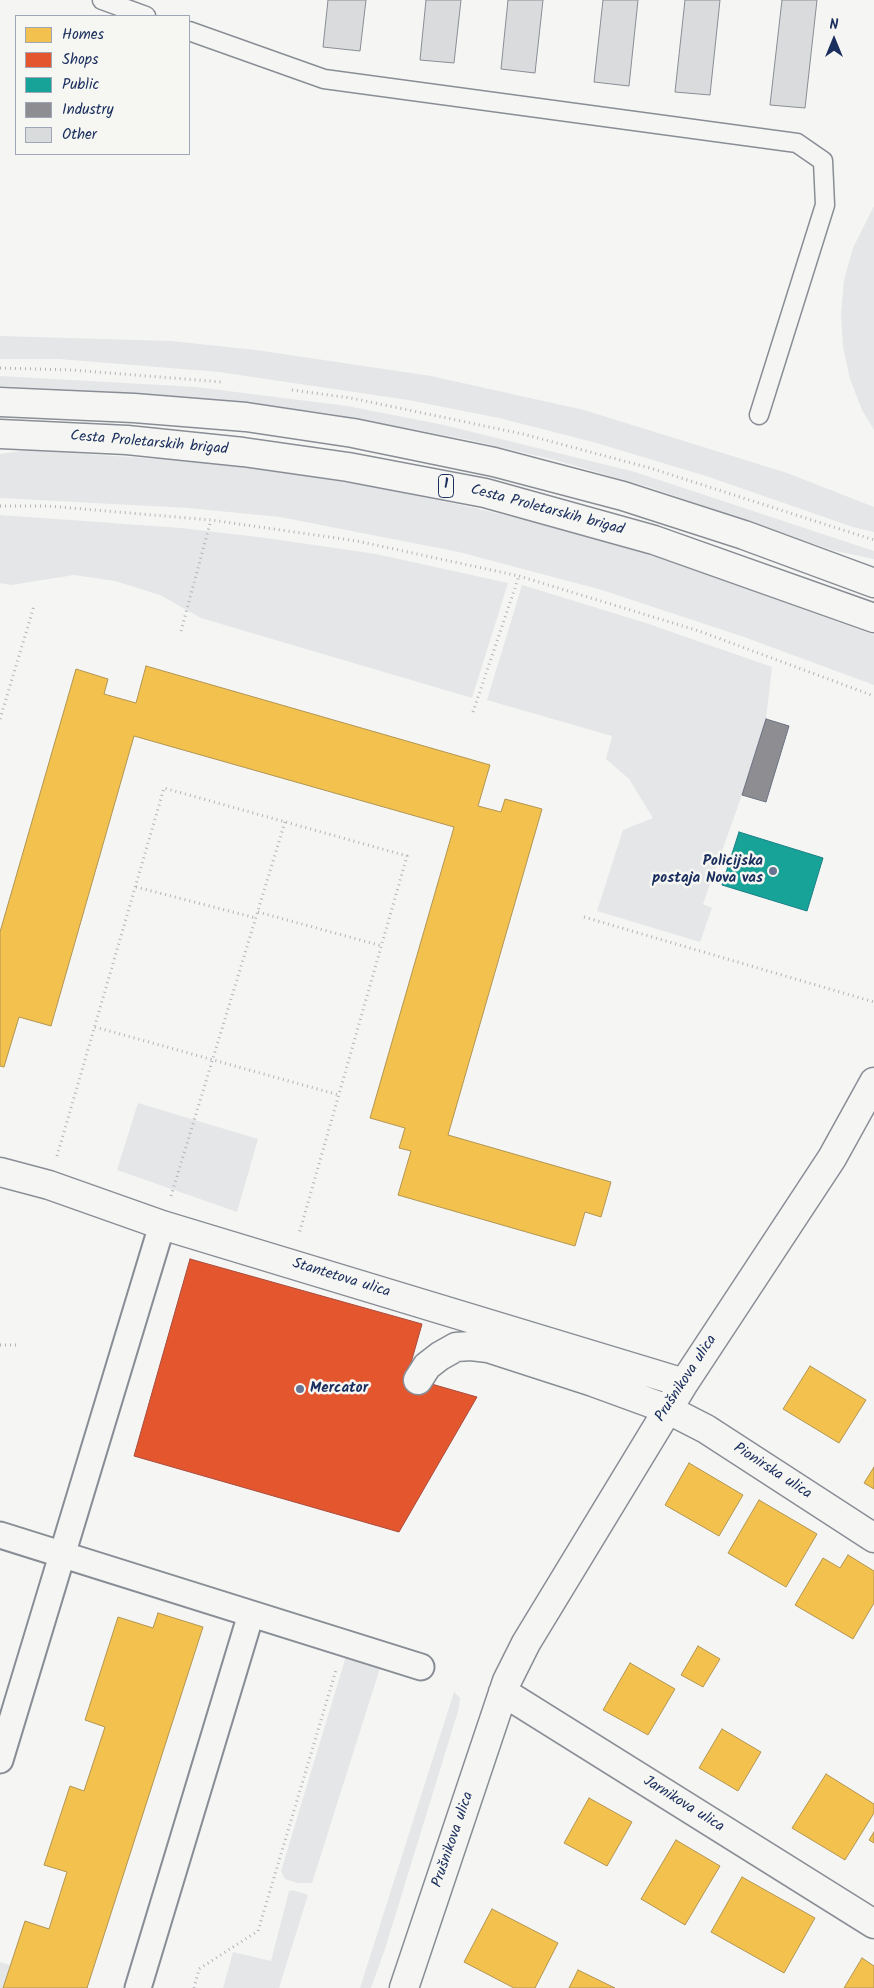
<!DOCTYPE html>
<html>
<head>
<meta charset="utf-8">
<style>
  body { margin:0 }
  #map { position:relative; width:874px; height:1988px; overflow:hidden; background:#f5f5f3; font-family:Kalam,sans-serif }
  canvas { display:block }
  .legend { position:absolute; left:15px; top:15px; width:175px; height:140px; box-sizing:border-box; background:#f6f6f2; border:1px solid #9ea6b7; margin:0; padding:6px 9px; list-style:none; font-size:15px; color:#1b2f5e }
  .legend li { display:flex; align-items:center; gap:10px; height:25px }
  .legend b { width:25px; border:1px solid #9ea6b7 }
  .north { position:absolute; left:809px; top:15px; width:50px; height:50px; -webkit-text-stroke:4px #f6f6f2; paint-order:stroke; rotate:0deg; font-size:14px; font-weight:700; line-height:20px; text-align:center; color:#1b2f5e }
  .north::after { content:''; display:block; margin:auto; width:18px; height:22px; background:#1b2f5e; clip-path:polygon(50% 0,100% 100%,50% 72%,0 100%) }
</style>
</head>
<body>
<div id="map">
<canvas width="874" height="1988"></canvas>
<ul class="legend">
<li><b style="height:14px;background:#f2c14e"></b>Homes</li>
<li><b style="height:14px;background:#e4572e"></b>Shops</li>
<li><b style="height:14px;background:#17a398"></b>Public</li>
<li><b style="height:14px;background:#8d8d92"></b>Industry</li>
<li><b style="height:14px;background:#dadbdc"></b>Other</li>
</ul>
<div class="north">N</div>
</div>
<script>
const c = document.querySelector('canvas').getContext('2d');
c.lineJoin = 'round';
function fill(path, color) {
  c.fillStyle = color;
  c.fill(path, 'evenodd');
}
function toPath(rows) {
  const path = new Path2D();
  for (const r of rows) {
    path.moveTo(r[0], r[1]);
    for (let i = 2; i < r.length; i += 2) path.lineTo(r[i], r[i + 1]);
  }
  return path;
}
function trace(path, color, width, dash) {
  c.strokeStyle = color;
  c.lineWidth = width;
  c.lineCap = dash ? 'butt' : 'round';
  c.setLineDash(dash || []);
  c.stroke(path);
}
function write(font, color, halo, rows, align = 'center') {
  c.font = font + ' Kalam,sans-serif';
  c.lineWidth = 5;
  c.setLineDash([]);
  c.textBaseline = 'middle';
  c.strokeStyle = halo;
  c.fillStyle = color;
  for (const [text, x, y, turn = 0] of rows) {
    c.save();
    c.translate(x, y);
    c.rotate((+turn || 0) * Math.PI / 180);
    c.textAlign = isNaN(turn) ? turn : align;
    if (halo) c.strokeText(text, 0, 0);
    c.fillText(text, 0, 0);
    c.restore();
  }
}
fill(toPath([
  [874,206,874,430,862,410,850,379,843,347,841,313,844,280,853,248],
  [0,336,171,341,256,350,431,376,584,410,787,473,874,507,874,532,853,527,706,476,593,442,499,418,408,400,219,372,59,359,0,359],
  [0,376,196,387,347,406,444,425,635,472,874,551,874,559,835,551,652,488,555,460,469,440,326,413,259,405,147,394,0,386],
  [27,450,216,463,294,474,380,488,475,508,567,530,670,561,874,635,874,685,744,637,602,590,459,552,280,517,188,508,0,498,0,454],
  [0,515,181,528,266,538,376,554,508,583,472,698,201,618,160,595,115,581,74,575,11,585,0,583],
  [522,585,646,623,772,667,766,719,742,795,703,904,712,908,700,942,597,911,623,830,653,818,629,779,606,759,612,736,487,700],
  [138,1103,258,1139,237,1212,117,1170],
  [347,1653,381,1665,312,1883,297,1883,285,1879,281,1871],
  [454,1692,460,1698,459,1708,385,1949,371,1988,360,1988],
  [293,1890,308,1895,279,1988,223,1988,233,1952,271,1961,289,1891],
  [0,1962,10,1965,3,1988,0,1988]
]), '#e4e6e7');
const homes = toPath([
  [146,666,490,765,478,806,501,812,505,799,542,809,448,1135,611,1182,601,1217,585,1212,575,1246,398,1195,411,1151,399,1148,405,1128,370,1118,454,827,134,736,51,1026,19,1017,4,1067,0,1066,0,932,76,669,108,679,104,694,136,703,146,666],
  [810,1366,866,1400,839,1443,783,1409,810,1366],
  [689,1463,743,1495,719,1536,665,1505,689,1463],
  [874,1467,874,1489,864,1483,874,1467],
  [759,1500,817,1534,786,1587,728,1553,759,1500],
  [848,1555,874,1571,874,1603,853,1639,795,1605,823,1558,840,1568,848,1555],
  [158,1613,203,1627,87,1988,3,1988,25,1921,49,1929,67,1872,44,1865,70,1786,84,1791,105,1727,85,1720,118,1617,153,1628,158,1613],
  [698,1646,720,1659,703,1687,681,1675,698,1646],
  [630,1663,675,1689,648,1735,603,1710,630,1663],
  [722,1729,761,1752,738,1791,699,1768,722,1729],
  [826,1774,874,1804,874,1813,845,1860,792,1828,826,1774],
  [589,1798,632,1822,607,1866,564,1843,589,1798],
  [874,1832,874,1843,869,1840,874,1832],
  [676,1840,720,1866,685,1925,641,1899,676,1840],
  [742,1877,815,1918,784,1973,711,1932,742,1877],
  [492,1909,558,1943,535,1988,514,1988,464,1962,492,1909],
  [862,1958,874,1966,874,1988,844,1988,862,1958],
  [578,1970,615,1988,569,1988,578,1970]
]);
fill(homes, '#f2c14e');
trace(homes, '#b29553', 1);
const shops = toPath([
  [190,1259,422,1324,407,1377,477,1397,399,1532,134,1456,190,1259]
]);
fill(shops, '#e4572e');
trace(shops, '#a84b3c', 1);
const public = toPath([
  [739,832,823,858,807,911,722,885,739,832]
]);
fill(public, '#17a398');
trace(public, '#188087', 1);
const industry = toPath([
  [766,719,789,726,766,802,742,795,766,719]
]);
fill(industry, '#8d8d92');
trace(industry, '#6b7182', 1);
const building = toPath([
  [328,0,366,0,360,51,323,47,328,0],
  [426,0,461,0,454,63,420,60,426,0],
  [508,0,543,0,535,73,501,69,508,0],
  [603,0,638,0,629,86,594,82,603,0],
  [685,0,720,0,710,95,675,92,685,0],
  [782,0,817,0,805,108,770,105,782,0]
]);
fill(building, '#dadbdc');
trace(building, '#898d95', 1);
const service = toPath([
  [102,0,146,16],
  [189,31,324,79,797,143,823,161,825,205,759,415]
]);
const pedestrian = toPath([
  [0,1535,421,1667],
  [0,1760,162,1225],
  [138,1988,251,1614]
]);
const minor = toPath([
  [0,1172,49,1185,162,1225,684,1383],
  [418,1380,427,1366,440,1356,456,1347,471,1346,488,1348,593,1382,667,1409,706,1429,874,1538],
  [503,1692,874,1924],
  [404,1988,507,1681,526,1643,684,1383,832,1158,874,1082]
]);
const primary = toPath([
  [0,402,134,408,246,417,353,433,494,462,623,496,744,535,874,583],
  [0,434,127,440,243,452,348,467,485,493,654,540,874,618]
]);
trace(service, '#898d95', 21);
trace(pedestrian, '#898d95', 29);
trace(minor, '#898d95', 31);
trace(primary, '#898d95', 31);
trace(toPath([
  [0,368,72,370,222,382],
  [292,390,351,398,523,434,650,468,874,540],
  [0,506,48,506,211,520,357,541,519,576,699,631,874,696],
  [181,631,211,520],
  [473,712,519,576],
  [0,719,34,606],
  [136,887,256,918],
  [258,912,382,946],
  [584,917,874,1002],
  [95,1027,339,1095],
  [57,1156,164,788,407,856,299,1234],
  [171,1196,285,822],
  [0,1345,16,1345],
  [194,1988,199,1969,258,1931,336,1670]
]), '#b2b4b9', 3, [1, 4]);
trace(service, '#f5f5f3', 18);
trace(pedestrian, '#f5f5f3', 25);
trace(minor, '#f5f5f3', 28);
trace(primary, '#f5f5f3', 28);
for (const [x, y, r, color] of [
  [773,871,5,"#677492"],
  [300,1389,5,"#677492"]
]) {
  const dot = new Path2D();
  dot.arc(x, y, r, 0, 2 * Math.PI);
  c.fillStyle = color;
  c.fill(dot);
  trace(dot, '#f6f6f2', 2);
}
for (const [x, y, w] of [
  [446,486,15]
]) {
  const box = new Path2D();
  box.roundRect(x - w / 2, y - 11.5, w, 23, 4);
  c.fillStyle = '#f6f6f2';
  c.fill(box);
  trace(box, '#1b2f5e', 1);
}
write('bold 14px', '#1b2f5e', null, [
  ["1",446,486]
]);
write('15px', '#1b2f5e', '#f6f6f2', [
  ["Cesta Proletarskih brigad",149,444,5],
  ["Cesta Proletarskih brigad",547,511,15],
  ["Stantetova ulica",341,1279,17],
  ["Prušnikova ulica",687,1379,-57],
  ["Pionirska ulica",772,1472,33],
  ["Jarnikova ulica",683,1805,32],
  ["Prušnikova ulica",454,1840,-71]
]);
write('bold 15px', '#1b2f5e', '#f6f6f2', [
  ["Policijska",763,862],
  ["postaja Nova vas",763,879],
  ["Mercator",310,1389,"left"]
], 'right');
</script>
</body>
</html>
